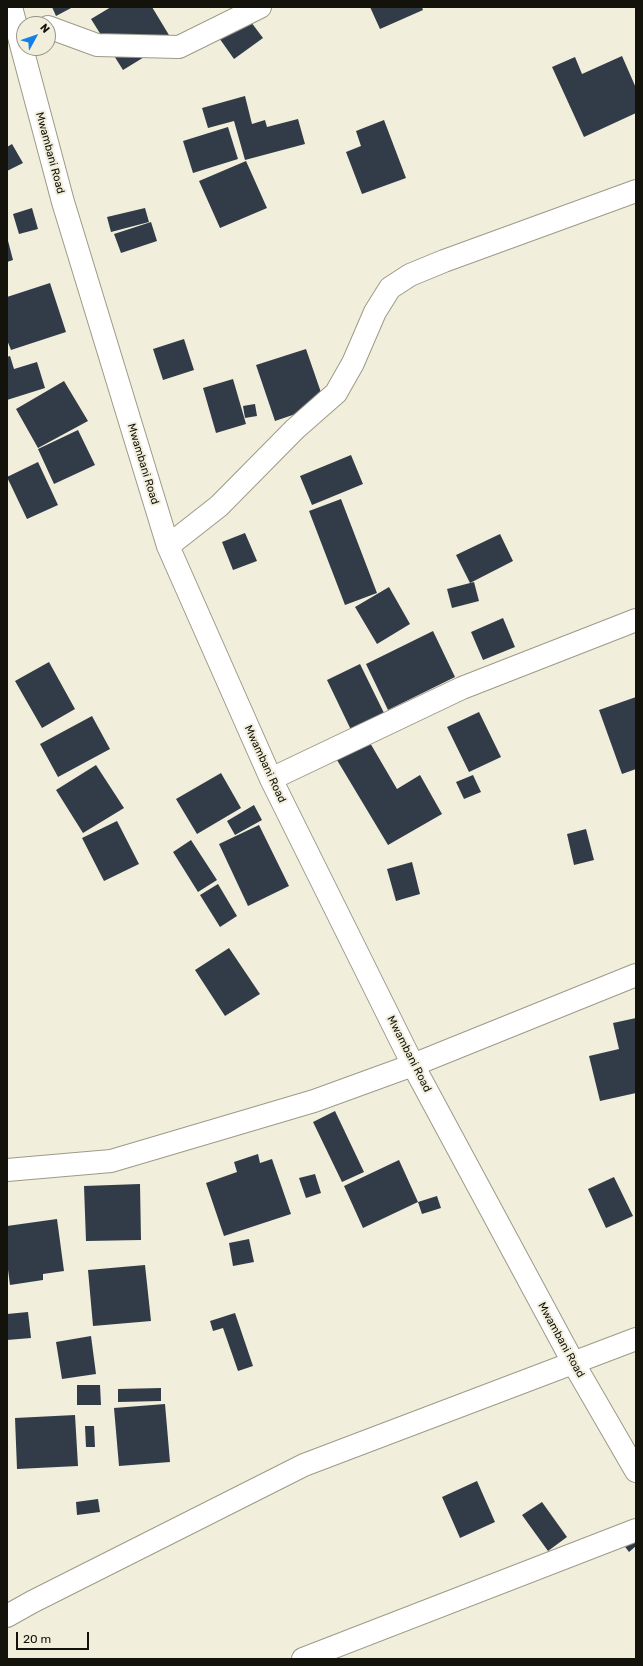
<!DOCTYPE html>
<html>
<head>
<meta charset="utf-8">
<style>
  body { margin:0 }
  #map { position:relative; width:643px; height:1666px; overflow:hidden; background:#f1eedb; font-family:Rubik,sans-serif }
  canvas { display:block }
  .frame { position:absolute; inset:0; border:8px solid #13120b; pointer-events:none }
  .north { position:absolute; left:16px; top:16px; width:40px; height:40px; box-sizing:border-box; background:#f1eedb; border:1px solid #989688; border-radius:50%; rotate:50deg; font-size:11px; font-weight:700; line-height:16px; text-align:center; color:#13120b }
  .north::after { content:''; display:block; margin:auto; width:14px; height:18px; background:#157fe6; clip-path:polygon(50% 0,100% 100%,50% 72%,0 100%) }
  .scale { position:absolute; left:16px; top:1632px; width:73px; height:18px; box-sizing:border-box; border:2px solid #13120b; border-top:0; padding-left:5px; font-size:12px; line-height:14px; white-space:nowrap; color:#13120b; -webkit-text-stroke:3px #f1eedb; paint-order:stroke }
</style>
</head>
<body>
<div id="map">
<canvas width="643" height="1666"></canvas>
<div class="frame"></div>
<div class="north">N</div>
<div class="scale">20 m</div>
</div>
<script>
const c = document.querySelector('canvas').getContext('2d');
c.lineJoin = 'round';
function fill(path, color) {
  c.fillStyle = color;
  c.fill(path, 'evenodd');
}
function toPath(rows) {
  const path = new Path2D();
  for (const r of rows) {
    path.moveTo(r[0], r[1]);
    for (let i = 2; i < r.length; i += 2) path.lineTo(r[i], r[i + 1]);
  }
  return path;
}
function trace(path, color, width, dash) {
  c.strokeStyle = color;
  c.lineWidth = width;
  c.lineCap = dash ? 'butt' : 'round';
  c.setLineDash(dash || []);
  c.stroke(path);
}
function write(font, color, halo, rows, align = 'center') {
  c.font = font + ' Rubik,sans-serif';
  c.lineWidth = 4;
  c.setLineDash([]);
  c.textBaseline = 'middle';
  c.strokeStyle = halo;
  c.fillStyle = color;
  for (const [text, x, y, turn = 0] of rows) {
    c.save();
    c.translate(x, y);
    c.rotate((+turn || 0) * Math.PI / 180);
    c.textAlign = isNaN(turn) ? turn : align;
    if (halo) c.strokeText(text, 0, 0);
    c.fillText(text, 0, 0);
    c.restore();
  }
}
fill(toPath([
  [52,7,73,7,56,16],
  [111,7,152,7,172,40,123,70,91,19],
  [370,7,422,7,423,10,380,29],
  [245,14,263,38,234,59,217,35],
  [622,56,636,88,636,113,584,137,552,67,575,57,582,74],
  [245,96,252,124,265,120,267,127,298,119,305,144,245,160,234,121,208,128,202,108],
  [384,120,406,178,362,194,346,152,361,146,356,131],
  [228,127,238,159,193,173,183,141],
  [12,144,23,163,7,171,7,147],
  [246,161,267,208,220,228,199,181],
  [32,208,38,229,19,234,13,214],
  [145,208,149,222,111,232,107,217],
  [151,222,157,241,121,253,114,234],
  [7,237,13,260,7,262],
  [50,283,66,332,11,350,7,340,7,297],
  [184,339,194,370,163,380,153,349],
  [306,349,325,404,275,421,256,365],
  [10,356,14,369,37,362,45,388,7,400,7,357],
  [233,379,246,424,216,433,203,388],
  [64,381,88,421,38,448,16,409],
  [255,404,257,416,245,418,243,406],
  [78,430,95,465,54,484,38,449],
  [351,455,363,484,312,505,300,476],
  [38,462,58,505,27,519,7,477],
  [341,499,377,593,345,605,309,511],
  [245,533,257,561,233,570,222,542],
  [500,534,513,561,470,583,456,555],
  [474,582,479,601,452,608,447,589],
  [389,587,410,624,377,644,355,607],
  [503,618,515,647,483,660,471,632],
  [433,631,455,677,388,710,366,664],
  [49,662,75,709,42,728,15,681],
  [360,664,385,715,352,732,327,680],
  [636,697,636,769,622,774,599,710],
  [479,712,501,757,469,772,447,727],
  [92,716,110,749,58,777,40,744],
  [366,736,397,789,420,775,442,814,388,845,334,755],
  [96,765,124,808,83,833,56,790],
  [221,773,241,808,197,834,176,799],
  [473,775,481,792,464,799,456,782],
  [254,805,262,820,235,835,227,821],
  [117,821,139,864,104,881,82,838],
  [259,825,289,886,248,906,219,844],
  [586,829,594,860,574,865,567,834],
  [191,840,217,880,198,892,173,852],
  [412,862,420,894,396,901,387,869],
  [218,884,237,916,220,927,200,895],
  [229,948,260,994,225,1016,195,970],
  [636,1018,636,1093,600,1101,589,1056,619,1049,613,1023],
  [335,1111,364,1172,342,1182,313,1122],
  [258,1154,260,1163,272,1159,291,1214,224,1236,206,1183,237,1172,234,1162],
  [399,1160,418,1202,363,1228,344,1186],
  [315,1174,321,1193,306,1198,299,1178],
  [614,1177,633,1216,606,1228,588,1189],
  [140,1184,141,1240,86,1241,84,1186],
  [437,1196,441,1208,422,1214,418,1202],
  [57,1219,64,1271,43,1274,43,1280,10,1285,7,1262,7,1226],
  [249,1239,254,1262,233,1266,229,1243],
  [145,1265,151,1321,93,1326,88,1270],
  [28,1312,31,1338,7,1340,7,1314],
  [235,1313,253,1366,238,1371,223,1328,213,1331,210,1321],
  [91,1336,96,1374,62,1379,56,1342],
  [77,1385,100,1385,101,1405,77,1405],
  [161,1388,161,1401,118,1402,118,1389],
  [165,1404,170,1462,119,1466,114,1408],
  [75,1415,78,1466,17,1469,15,1418],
  [85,1426,94,1426,95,1447,86,1447],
  [477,1481,495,1522,460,1538,442,1497],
  [98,1499,100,1512,77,1515,76,1502],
  [542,1502,567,1537,548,1551,522,1515],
  [636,1527,636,1546,629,1552,620,1540]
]), '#323c48');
const street = toPath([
  [11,7,63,202,168,546,271,779,413,1065,574,1364,636,1471],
  [48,27,97,45,179,47,260,7],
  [168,546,219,506,295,429,336,393,353,363,375,312,390,288,410,275,444,261,636,191],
  [271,779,462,688,636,620],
  [7,1170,111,1161,314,1101,413,1065,636,975],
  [7,1616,32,1602,304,1465,636,1339],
  [303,1659,636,1530]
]);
trace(street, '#9d9a88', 24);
trace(street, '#fff', 22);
write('11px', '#13120b', '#f1eedb', [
  ["Mwambani Road",50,153,75],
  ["Mwambani Road",143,464,73],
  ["Mwambani Road",265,764,65],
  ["Mwambani Road",409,1054,63],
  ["Mwambani Road",561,1340,61]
]);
</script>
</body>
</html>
